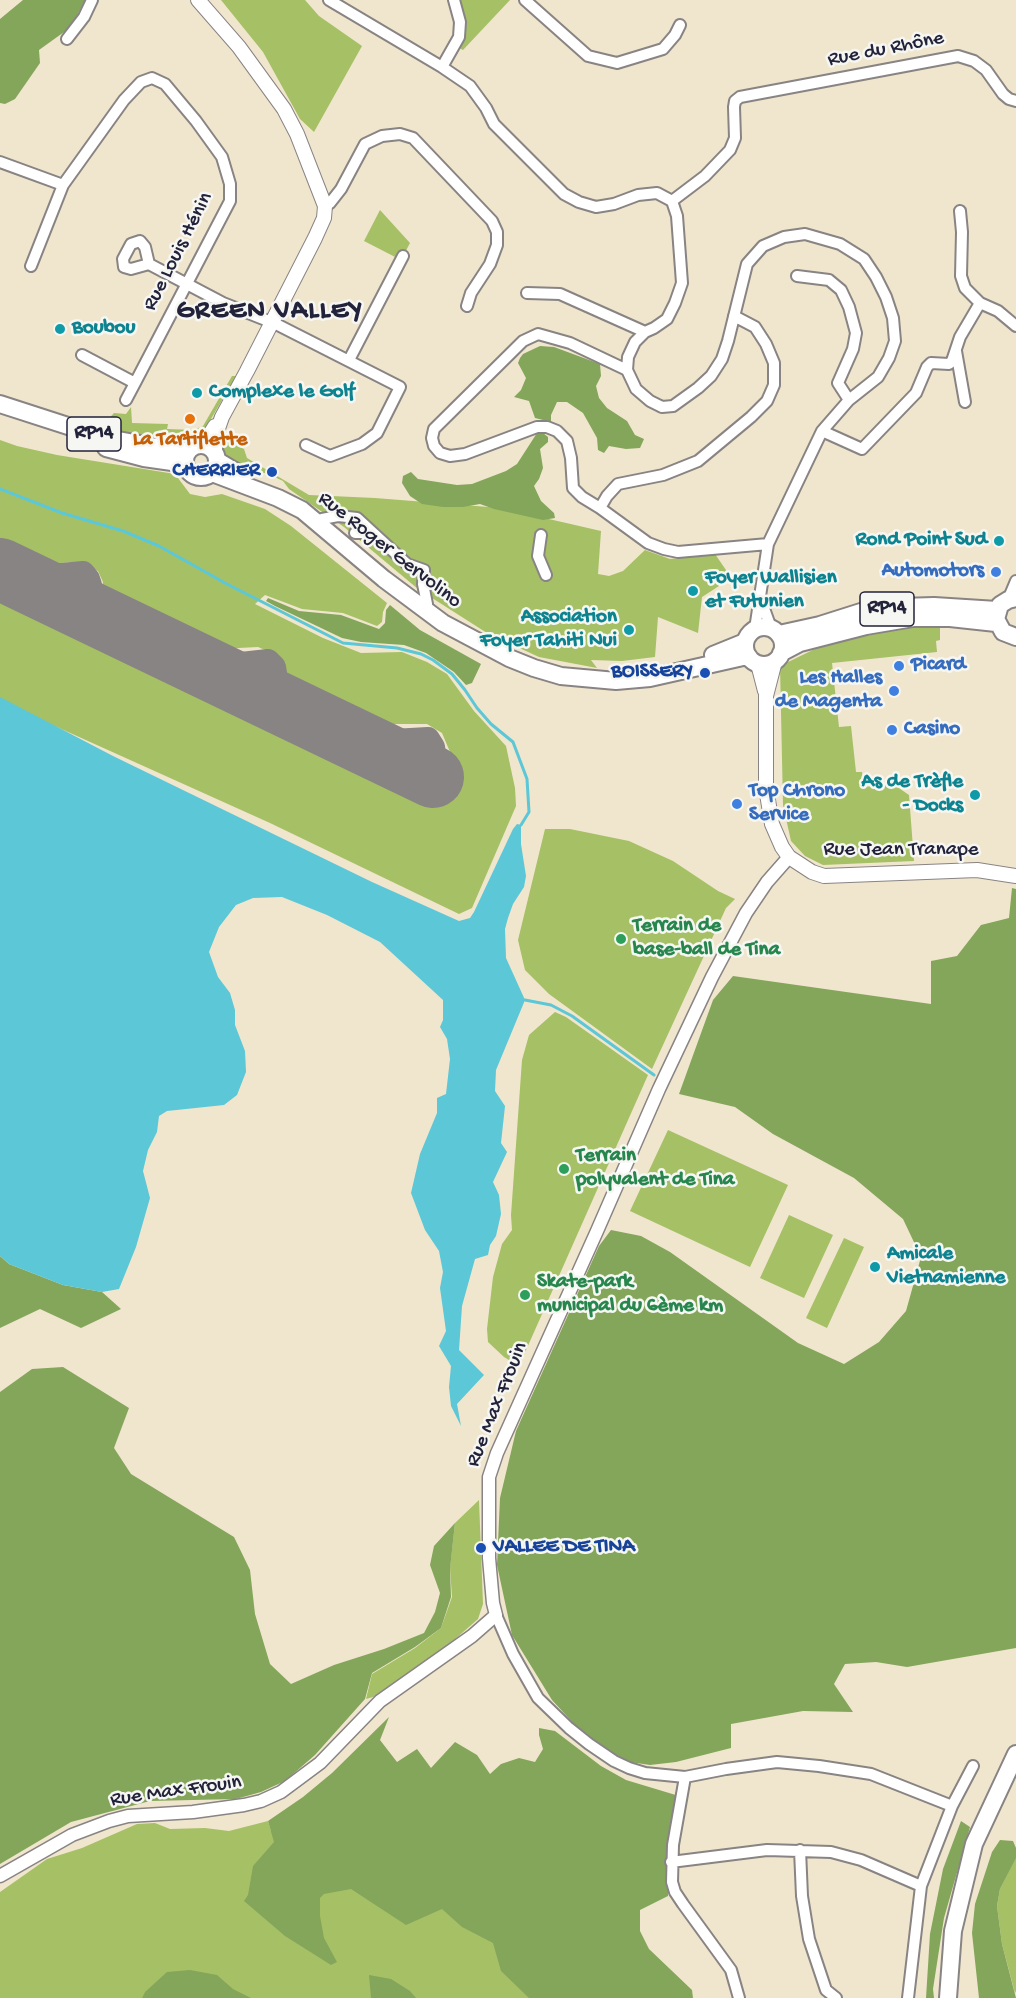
<!DOCTYPE html>
<html>
<head>
<meta charset="utf-8">
<style>
  body { margin:0 }
  canvas { display:block; background:#f0e5cd }
</style>
</head>
<body>
<canvas width="1016" height="1998"></canvas>
<script>
const c = document.querySelector('canvas').getContext('2d');
c.lineJoin = 'round';
function fill(path, color) {
  c.fillStyle = color;
  c.fill(path, 'evenodd');
}
function toPath(rows) {
  const path = new Path2D();
  for (const r of rows) {
    if (r.length === 3) {
      path.moveTo(r[0] + r[2], r[1]);
      path.arc(r[0], r[1], r[2], 0, 2 * Math.PI);
      continue;
    }
    path.moveTo(r[0], r[1]);
    for (let i = 2; i < r.length; i += 2) path.lineTo(r[i], r[i + 1]);
  }
  return path;
}
function trace(path, color, width, dash) {
  c.strokeStyle = color;
  c.lineWidth = width;
  c.lineCap = dash ? 'butt' : 'round';
  c.setLineDash(dash || []);
  c.stroke(path);
}
function write(font, color, halo, rows, align = 'center') {
  c.font = font + ' "Gochi Hand",sans-serif';
  c.lineWidth = 5;
  c.setLineDash([]);
  c.textBaseline = 'middle';
  c.strokeStyle = halo;
  c.fillStyle = color;
  for (const [text, x, y, turn = 0] of rows) {
    c.save();
    c.translate(x, y);
    c.rotate((+turn || 0) * Math.PI / 180);
    c.textAlign = isNaN(turn) ? turn : align;
    if (halo) c.strokeText(text, 0, 0);
    c.fillText(text, 0, 0);
    c.restore();
  }
}
fill(toPath([
  [221,0,305,0,319,16,362,46,314,132,300,119,263,52],
  [454,0,510,0,463,50,454,45,459,37],
  [380,210,410,243,401,260,364,241],
  [232,376,236,376,204,431,203,435,187,442,146,435,98,430,114,413,126,414,131,407,132,423,168,424,167,429,194,430,203,426],
  [223,439,244,449,247,458,309,495,375,498,501,508,601,531,598,574,609,576,623,571,645,550,670,559,715,554,728,573,719,586,702,597,698,633,658,617,655,657,622,661,591,660,597,668,539,657,487,633,418,589,344,527,289,489,283,481,266,473,258,473,227,458,220,452,219,442],
  [0,440,17,446,57,455,175,474,190,494,205,497,222,494,265,509,291,526,387,603,383,612,382,622,377,626,343,613,302,609,265,595,255,604,323,638,361,653,402,652,427,662,447,674,474,711,506,746,515,788,516,806,472,908,459,914,270,823,48,723,0,753,0,593,429,799,450,752,442,733,427,724,379,724,292,685,279,656,258,647,219,649,101,593,103,582,98,571,81,562,39,564,0,545],
  [940,626,940,640,936,641,937,652,832,663,839,727,851,726,856,772,862,772,864,787,893,784,909,795,914,861,823,865,805,856,791,841,783,805,780,666,821,646,869,633,903,628],
  [545,829,570,829,629,841,673,861,718,891,735,899,726,908,652,1069,549,994,525,970,518,940],
  [555,1012,566,1017,648,1075,519,1366,504,1357,488,1342,487,1329,493,1277,502,1244,512,1230,511,1215,522,1060,529,1035],
  [668,1130,788,1185,750,1267,630,1211],
  [789,1215,833,1235,804,1298,760,1278],
  [844,1238,864,1247,827,1328,806,1318],
  [479,1500,483,1604,478,1619,454,1640,380,1695,366,1699,372,1674,415,1648,441,1628,452,1597,450,1568,455,1523],
  [349,1785,611,1998,0,1998,0,1892,47,1859,82,1848,137,1824,155,1823,170,1829,205,1828,229,1831,268,1821,271,1831],
  [1016,1857,1016,1991,1015,1993,1002,1944,997,1906,1000,1889]
]), '#a6c066');
fill(toPath([
  [23,0,85,0,71,27,39,50,40,63,15,99,5,104,0,103,0,19],
  [540,346,554,347,600,364,601,376,596,386,599,398,607,408,627,421,635,435,644,439,640,448,626,449,609,446,604,453,598,450,597,438,583,413,567,402,557,402,551,415,551,422,535,418,529,401,514,397,521,390,526,378,518,363,520,358,523,354],
  [537,433,543,433,548,437,548,442,540,449,543,468,539,479,534,486,541,501,554,513,555,518,543,520,494,509,480,504,463,507,443,507,422,504,410,496,402,483,403,476,411,472,418,479,457,485,472,484,506,471,517,464],
  [268,598,299,611,341,615,379,629,385,623,386,610,390,605,420,630,481,664,472,683,466,685,454,672,426,653,404,645,361,642,342,638,275,606,266,601],
  [1012,888,1016,889,1016,1648,907,1667,876,1662,845,1664,834,1684,853,1712,803,1711,731,1724,731,1748,676,1762,650,1765,630,1762,607,1750,575,1725,552,1700,512,1635,497,1565,500,1498,516,1431,599,1246,611,1230,641,1236,670,1252,798,1343,844,1364,879,1342,906,1311,921,1257,903,1219,854,1178,773,1134,735,1107,679,1094,713,1000,733,976,931,1004,931,961,957,956,981,925,1009,918],
  [0,1256,9,1264,63,1285,102,1292,121,1309,81,1328,40,1309,0,1328],
  [63,1367,129,1408,114,1448,131,1474,234,1537,250,1570,255,1614,270,1664,291,1684,334,1665,384,1649,424,1633,435,1612,440,1593,430,1565,434,1546,455,1523,450,1569,451,1597,441,1628,415,1647,372,1673,365,1699,315,1755,285,1781,261,1792,236,1799,150,1801,71,1822,0,1864,0,1392,32,1369],
  [389,1717,380,1740,397,1762,417,1749,431,1768,455,1742,477,1755,490,1774,501,1764,519,1758,535,1762,543,1749,539,1735,539,1728,555,1731,601,1766,626,1780,679,1796,669,1851,668,1896,640,1910,640,1931,649,1949,692,1990,693,1998,529,1998,501,1971,493,1943,462,1927,442,1909,406,1925,351,1889,324,1894,320,1898,320,1916,324,1938,337,1962,331,1965,285,1936,244,1901,248,1895,253,1866,274,1842,268,1821,303,1797,332,1773],
  [961,1821,970,1827,944,1918,933,1989,934,1998,926,1998,930,1934,943,1869],
  [1000,1840,1013,1841,1016,1848,1016,1858,1000,1889,997,1906,1002,1944,1016,1998,979,1998,972,1933,975,1904,992,1852],
  [190,1970,217,1975,233,1989,251,1998,142,1998,145,1992,167,1972],
  [369,1975,391,1979,410,1991,416,1998,371,1998]
]), '#84a65b');
fill(toPath([
  [0,697,113,756,372,882,459,921,470,918,474,912,513,829,517,824,521,825,521,844,526,876,524,887,513,904,508,918,505,929,506,958,525,1000,496,1070,495,1091,505,1106,501,1143,507,1152,493,1182,499,1195,501,1214,496,1236,490,1245,488,1255,475,1259,462,1306,459,1350,484,1375,457,1404,461,1426,451,1406,449,1387,451,1366,439,1346,446,1331,440,1288,443,1272,439,1251,425,1230,411,1193,420,1154,437,1113,437,1098,446,1094,450,1059,447,1039,440,1027,443,1020,443,1000,380,942,327,915,282,897,253,898,236,905,219,927,209,952,218,977,230,993,235,1010,235,1025,245,1051,246,1072,237,1095,224,1105,167,1111,159,1116,157,1132,148,1150,143,1171,150,1198,136,1247,119,1289,102,1292,63,1285,9,1264,0,1256]
]), '#5cc7d7');
trace(toPath([
  [0,489,62,513,123,531,159,546,225,583,343,643,397,648,421,654,433,660,452,674,465,690,477,708,491,724,513,742,527,779,529,812,521,825],
  [525,1000,551,1005,572,1016,654,1075]
]), '#5cc7d7', 3);
trace(toPath([
  [20,579,83,573,88,579,90,585,89,594,86,600,78,606,65,607,59,603,53,595],
  [205,668,268,661,274,667,275,673,274,683,271,688,263,694,250,695,244,691,238,683],
  [357,740,375,742,428,739,433,747,434,755,431,763,419,771,404,769,393,758]
]), '#898484', 24);
trace(toPath([
  [0,569,433,777]
]), '#898484', 62);
const minor = toPath([
  [329,0,442,67,470,86,486,108,494,124,564,194,579,202,596,207,614,204,638,195,657,193,672,201,677,216,682,283,675,303,667,319,654,328,645,332,635,342,628,357,627,370,636,389,650,401,662,407,673,406,698,388,711,376,722,359,728,341,747,264,763,246,784,237,805,234,840,244,864,259,876,277,886,297,893,318,895,341,889,358,878,377,849,400,822,431,768,544,755,629],
  [525,0,588,56,617,63,663,49,675,35,680,25],
  [67,39,84,17,92,0],
  [442,67,459,37,460,22,454,0],
  [0,162,63,185],
  [672,201,705,176,730,150,735,138,734,107,735,101,740,97,958,56,974,61,986,70,1003,94,1009,99,1016,101],
  [325,206,330,203,341,189,365,144,382,136,400,134,413,138,492,221,497,232,497,245,490,264,471,293,467,306],
  [960,211,962,232,961,276,965,288,980,303,998,311,1016,326],
  [149,264,131,269,124,267,123,259,131,244,140,241,145,247,149,264,185,283,223,303,276,324,400,387,377,433,362,444,330,456,306,445],
  [31,266,63,185,124,100,141,82,152,78,165,84,196,121,222,157,230,184,230,201,135,383,82,355],
  [797,276,829,280,841,290,849,307,856,333,853,349,838,383,849,400],
  [527,293,560,294,645,332],
  [956,351,965,402],
  [349,360,403,256],
  [627,370,570,343,538,334,523,341,434,429,432,438,434,446,440,453,450,456,465,454,537,427,547,427,557,431,567,441,571,458,573,488,582,497,600,508,648,543,664,549,678,552,768,544],
  [126,400,135,383],
  [822,431,862,449,916,393,927,367,931,363,949,364,952,361,960,337,980,303],
  [600,508,607,496,618,484,663,475,698,461,751,417,767,401,774,385,774,363,766,344,755,327,734,316],
  [322,519,338,516,357,518,407,564,424,570,423,584,427,604],
  [355,533,373,533],
  [541,535,538,556,546,575],
  [1008,600,1016,581],
  [762,603,771,628],
  [496,1615,513,1654,538,1698,569,1728,589,1744,614,1761,629,1768,645,1773,685,1777,726,1769,777,1762,819,1766,871,1774,952,1806],
  [685,1777,673,1845,672,1882,675,1892,683,1904,731,1970,739,1998],
  [800,1850,802,1896,809,1939,826,1990,836,1998],
  [671,1862,767,1850,831,1852,861,1860,921,1886],
  [908,1998,921,1886,952,1806,973,1766]
]);
const tertiary = toPath([
  [0,1876,72,1835,109,1821,128,1816,193,1812,244,1805,261,1801,281,1792,320,1763,380,1701,472,1636,496,1615,493,1603,489,1558,489,1477,497,1453,597,1231,659,1089,712,977,746,913,767,882,789,857]
]);
const secondary = toPath([
  [198,0,239,47,284,109,297,134,325,206,324,218,315,238,247,371,222,417,215,437,215,452],
  [195,446,210,434,215,426],
  [775,661,766,696,766,788,772,824,782,847,789,857,812,872,824,876,977,870,1016,876],
  [758,664,765,691]
]);
const primary = toPath([
  [0,404,102,437,178,451,186,451,190,449],
  [201,461,16],
  [106,448,144,458,179,463,186,467],
  [218,461,243,476],
  [212,473,278,498,302,510,384,579,443,623,509,658,534,668,561,676,616,681,650,678,743,657,749,657],
  [1016,598,1008,600,1000,605,996,619,1003,632,1016,637],
  [764,646,19],
  [779,634,820,625,861,612,900,607,934,606,997,610],
  [781,653,800,643,866,626,913,618,950,618,996,623],
  [713,655,745,642],
  [948,1998,953,1931,974,1844,1016,1754]
]);
trace(minor, '#898484', 14);
trace(tertiary, '#898484', 15);
trace(secondary, '#898484', 16);
trace(primary, '#898484', 20);
trace(minor, '#fff', 10);
trace(tertiary, '#fff', 12);
trace(secondary, '#fff', 14);
trace(primary, '#fff', 16);
for (const [x, y, r, color] of [
  [60,329,6,"#0f9aa8"],
  [197,393,6,"#0f9aa8"],
  [190,419,6,"#e8710a"],
  [272,472,6,"#1a4fb4"],
  [999,541,6,"#0f9aa8"],
  [996,572,6,"#3f7fe0"],
  [693,591,6,"#0f9aa8"],
  [629,630,6,"#0f9aa8"],
  [899,666,6,"#3f7fe0"],
  [705,673,6,"#1a4fb4"],
  [894,691,6,"#3f7fe0"],
  [892,730,6,"#3f7fe0"],
  [975,795,6,"#0f9aa8"],
  [737,804,6,"#3f7fe0"],
  [621,939,6,"#2e9e5b"],
  [564,1169,6,"#2e9e5b"],
  [875,1267,6,"#0f9aa8"],
  [525,1295,6,"#2e9e5b"],
  [481,1548,6,"#1a4fb4"]
]) {
  const dot = new Path2D();
  dot.arc(x, y, r, 0, 2 * Math.PI);
  c.fillStyle = color;
  c.fill(dot);
  trace(dot, '#f6f6f2', 2);
}
for (const [x, y, w] of [
  [94,434,54],
  [887,609,54]
]) {
  const box = new Path2D();
  box.roundRect(x - w / 2, y - 17, w, 34, 4.5);
  c.fillStyle = '#f6f6f2';
  c.fill(box);
  trace(box, '#22223b', 1.5);
}
write('bold 20px', '#22223b', null, [
  ["RP14",94,434],
  ["RP14",887,609]
]);
write('21px', '#22223b', '#f6f6f2', [
  ["Rue du Rhône",886,50,-11],
  ["Rue Louis Hénin",179,252,-63],
  ["Rue Roger Gervolino",389,551,38],
  ["Rue Jean Tranape",901,851],
  ["Rue Max Frouin",498,1405,-68],
  ["Rue Max Frouin",176,1792,-8]
]);
write('bold 21px', '#0d838f', '#f6f6f2', [
  ["Boubou",72,329],
  ["Complexe le Golf",209,393],
  ["Rond Point Sud",987,541,"right"],
  ["Foyer Wallisien",705,579],
  ["et Futunien",705,603],
  ["Association",617,618,"right"],
  ["Foyer Tahiti Nui",617,642,"right"],
  ["As de Trèfle",963,783,"right"],
  ["- Docks",963,807,"right"],
  ["Amicale",887,1255],
  ["Vietnamienne",887,1279]
], 'left');
write('bold 21px', '#c56008', '#f6f6f2', [
  ["La Tartiflette",190,441]
]);
write('bold 21px', '#164399', '#f6f6f2', [
  ["CHERRIER",260,472],
  ["BOISSERY",693,673],
  ["VALLEE DE TINA",493,1548,"left"]
], 'right');
write('bold 21px', '#366cbe', '#f6f6f2', [
  ["Automotors",984,572,"right"],
  ["Picard",911,666],
  ["Les Halles",882,679,"right"],
  ["de Magenta",882,703,"right"],
  ["Casino",904,730],
  ["Top Chrono",749,792],
  ["Service",749,816]
], 'left');
write('bold 21px', '#27864d', '#f6f6f2', [
  ["Terrain de",633,927],
  ["base-ball de Tina",633,951],
  ["Terrain",576,1157],
  ["polyvalent de Tina",576,1181],
  ["Skate-park",537,1283],
  ["municipal du 6ème km",537,1307]
], 'left');
c.letterSpacing = '1.5px';
write('bold 27px', '#22223b', '#f6f6f2', [
  ["GREEN VALLEY",270,313]
]);
c.letterSpacing = '0px';
</script>
</body>
</html>
